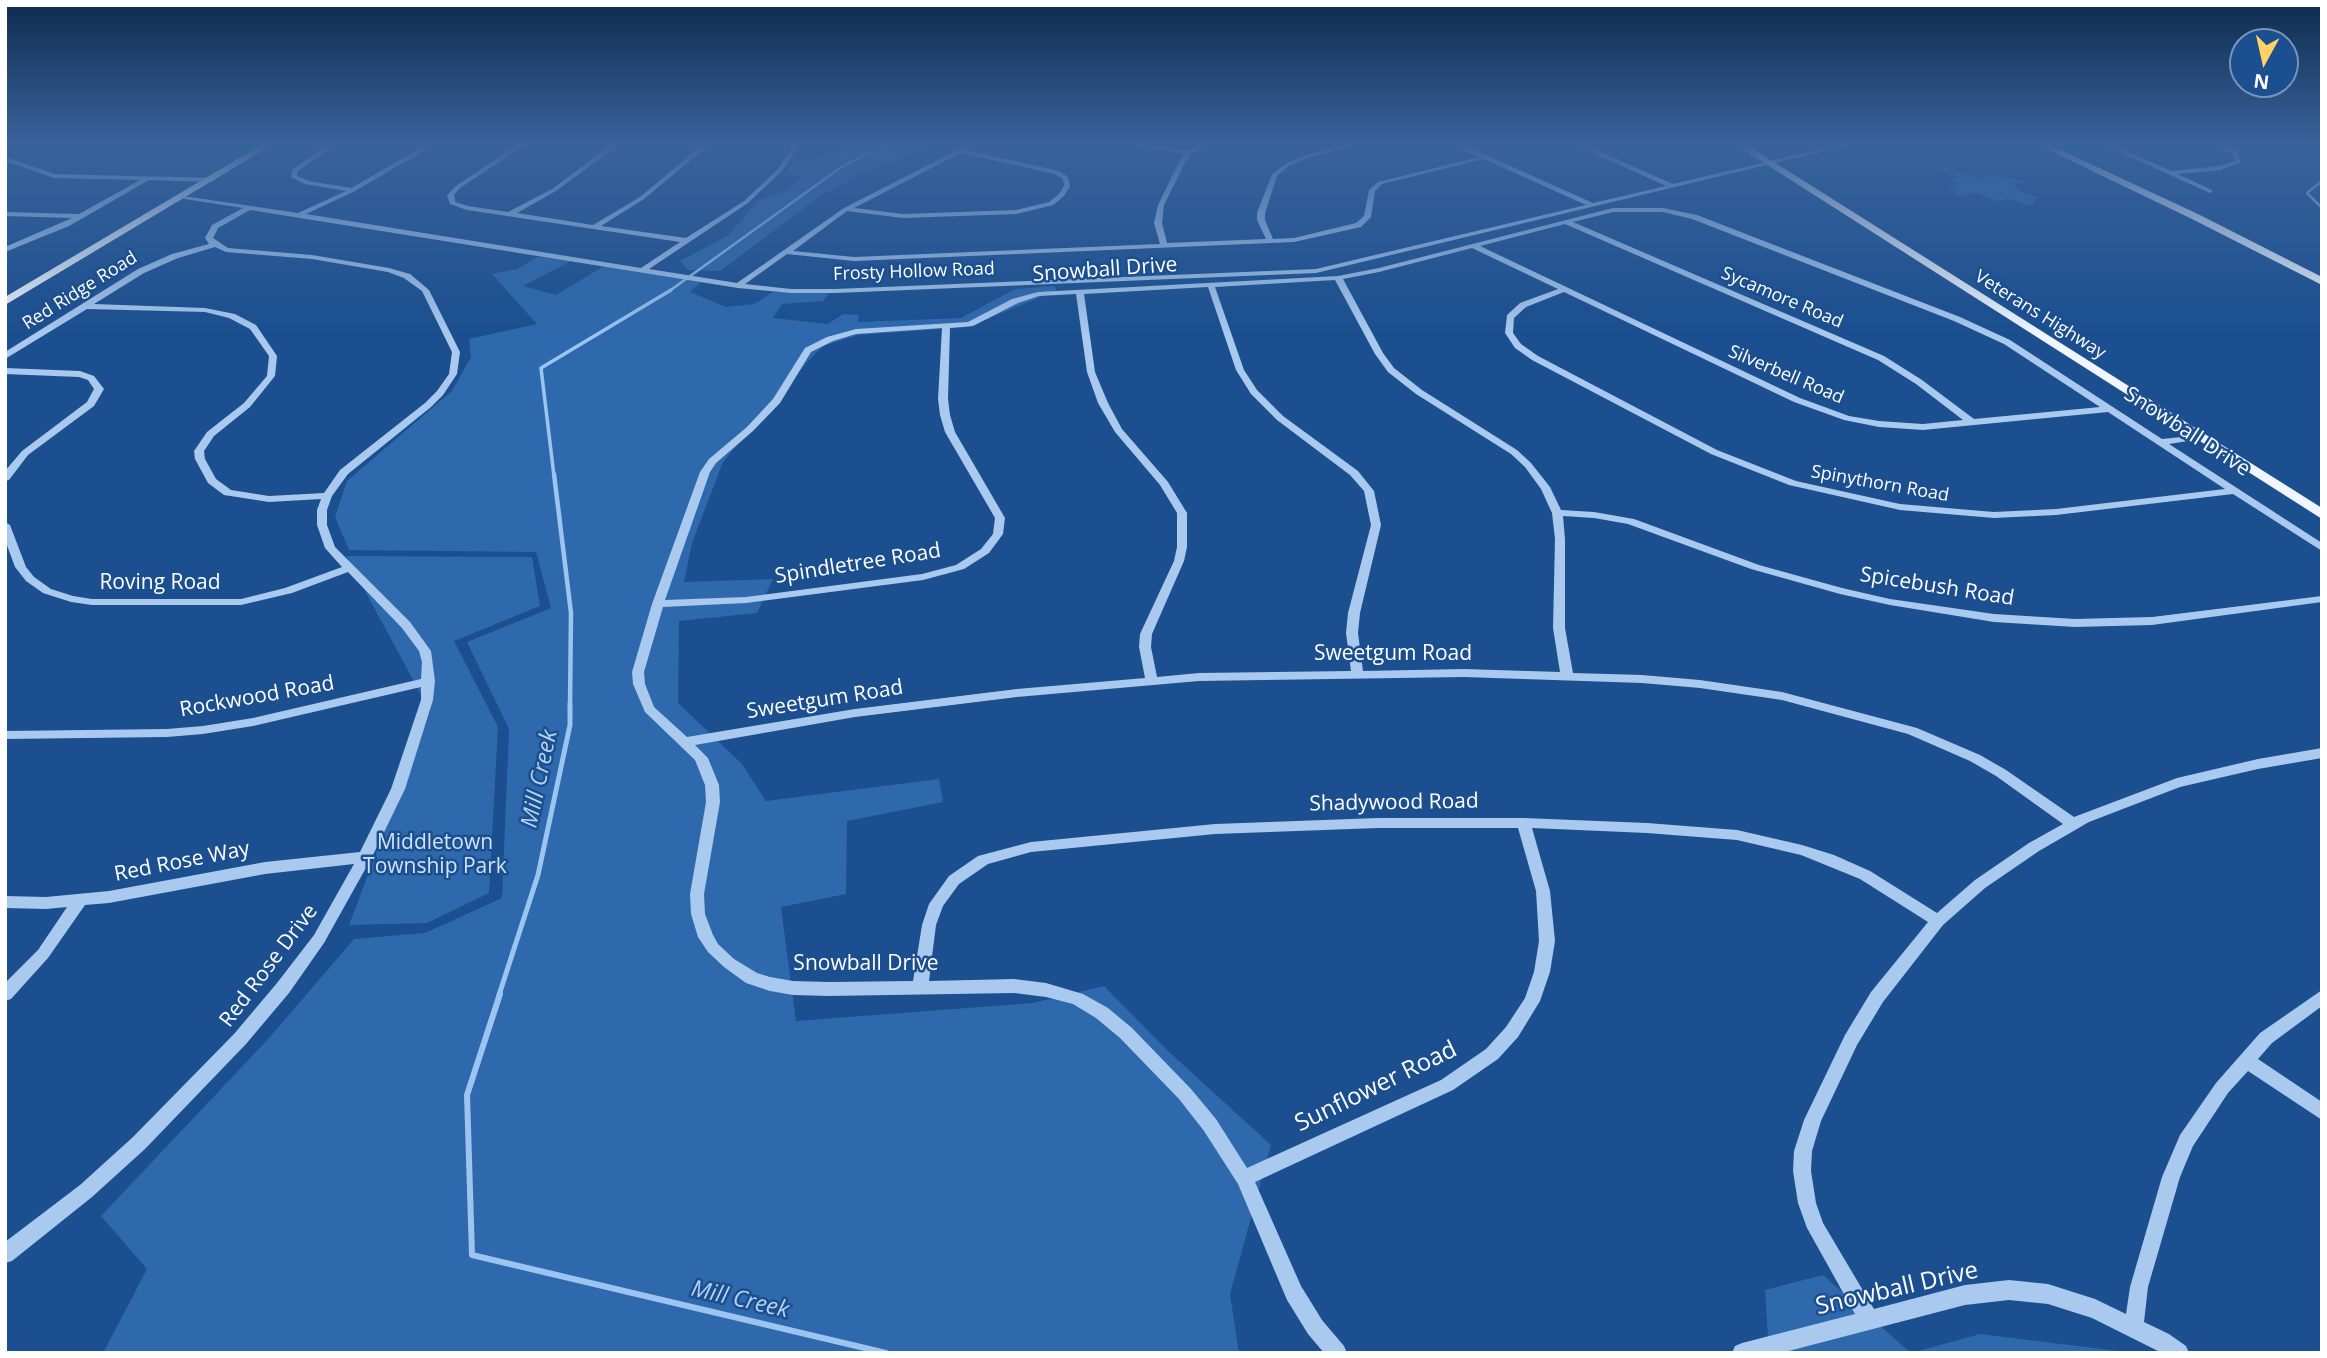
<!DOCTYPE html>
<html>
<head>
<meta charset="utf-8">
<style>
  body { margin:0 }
  #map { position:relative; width:2327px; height:1358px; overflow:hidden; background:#1b4f8f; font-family:"Open Sans",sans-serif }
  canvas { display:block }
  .frame { position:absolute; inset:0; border:7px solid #fff; pointer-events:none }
  .north { position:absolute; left:2229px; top:28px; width:70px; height:70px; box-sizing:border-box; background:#1b4f8f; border:2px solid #7695bc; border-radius:50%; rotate:188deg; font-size:19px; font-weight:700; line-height:28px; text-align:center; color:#fff }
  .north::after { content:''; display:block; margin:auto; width:24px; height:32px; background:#ffd166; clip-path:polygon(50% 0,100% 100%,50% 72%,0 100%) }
</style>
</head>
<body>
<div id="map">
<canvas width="2327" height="1358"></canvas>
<div class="frame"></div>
<div class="north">N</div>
</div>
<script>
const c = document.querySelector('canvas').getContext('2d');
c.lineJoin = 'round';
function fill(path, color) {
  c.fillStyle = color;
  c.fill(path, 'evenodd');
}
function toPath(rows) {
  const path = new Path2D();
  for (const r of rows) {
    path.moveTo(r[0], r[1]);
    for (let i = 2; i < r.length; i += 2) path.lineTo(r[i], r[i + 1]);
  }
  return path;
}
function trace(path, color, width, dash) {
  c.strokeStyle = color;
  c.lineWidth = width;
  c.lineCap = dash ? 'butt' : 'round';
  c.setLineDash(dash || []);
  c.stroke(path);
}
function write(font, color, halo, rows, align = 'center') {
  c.font = font + ' "Open Sans",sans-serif';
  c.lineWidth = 5;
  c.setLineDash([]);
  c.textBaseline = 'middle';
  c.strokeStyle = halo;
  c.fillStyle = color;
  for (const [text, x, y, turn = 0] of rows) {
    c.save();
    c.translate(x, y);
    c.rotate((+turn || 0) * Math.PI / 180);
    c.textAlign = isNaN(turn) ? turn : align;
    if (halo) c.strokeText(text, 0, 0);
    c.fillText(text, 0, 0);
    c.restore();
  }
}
fill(toPath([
  [846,145,933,145,871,169,820,196,720,271,688,270,680,261,729,235,757,201,789,190,802,176,783,175,796,161,839,152],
  [1946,168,1981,178,1986,178,1983,175,1995,176,2018,179,2025,183,2012,183,2020,191,2039,197,2033,200,2037,204,2026,205,2010,199,1997,201,1976,193,1958,196,1953,192,1956,190,1946,186,1958,184,1948,180,1961,177,1945,172,1942,170],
  [537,257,575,259,523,286,556,295,604,266,701,282,690,292,726,307,754,304,773,292,829,293,823,301,782,304,773,318,828,324,843,314,859,315,858,322,961,318,1015,289,1054,286,1057,290,968,327,858,335,823,346,809,360,723,462,692,543,684,582,773,579,757,613,679,621,678,703,742,764,766,801,939,779,943,802,847,821,846,894,781,907,796,1021,1033,1003,1104,986,1168,1051,1271,1145,1230,1294,1239,1353,103,1353,147,1269,101,1216,269,1038,354,939,425,933,502,898,509,729,467,642,551,608,536,552,349,550,335,517,347,481,452,391,471,357,469,339,537,324,492,274,517,269],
  [346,556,532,557,540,606,454,641,498,727,489,893,427,923,349,925,430,711],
  [1823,1275,1911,1353,1980,1334,2135,1353,1769,1353,1765,1290]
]), '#2e69ad');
trace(toPath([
  [2322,181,2307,193,2322,208],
  [668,292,840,168,882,145]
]), '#9cc4f0', 2.5);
trace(toPath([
  [554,476,541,368,671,290]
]), '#9cc4f0', 3.5);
trace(toPath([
  [554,474,571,613,570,706]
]), '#9cc4f0', 4.5);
trace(toPath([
  [499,995,538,875,570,725,570,704]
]), '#9cc4f0', 5);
trace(toPath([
  [500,994,467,1095,472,1255,886,1353]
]), '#9cc4f0', 6);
fill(toPath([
  [327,145,335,145,298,171,297,176,309,181,351,188,426,145,434,145,355,191,306,214,641,268,680,242,467,210,450,204,447,195,456,186,517,145,525,145,460,188,454,195,455,202,468,206,508,212,552,189,611,145,619,145,556,191,517,213,593,225,640,197,702,145,709,145,644,199,601,226,686,238,744,201,778,169,794,145,800,145,782,171,748,203,649,269,737,283,844,208,967,145,971,147,966,150,1059,171,1068,177,1070,186,1064,196,1053,205,1016,214,903,218,847,211,793,251,854,257,1160,244,1154,223,1158,205,1179,162,1185,154,1132,145,1150,145,1189,151,1199,145,1207,145,1192,154,1185,163,1164,205,1162,223,1167,243,1266,239,1257,220,1257,213,1272,174,1285,164,1303,156,1343,145,1355,145,1307,158,1289,166,1277,176,1265,213,1265,220,1273,239,1294,238,1356,223,1364,216,1369,190,1378,182,1479,157,1455,145,1464,145,1593,203,1666,186,1576,145,1585,145,1673,184,1838,145,1850,145,1316,273,835,293,791,293,738,288,250,210,218,228,213,238,228,248,312,255,389,268,410,274,429,290,460,352,457,374,443,395,431,407,348,474,332,496,327,510,327,525,335,547,410,622,431,651,435,681,433,700,405,789,372,857,324,943,289,993,246,1044,145,1149,92,1197,12,1261,5,1263,5,1242,80,1185,133,1137,234,1034,277,983,314,935,354,864,265,874,109,903,85,905,48,958,11,999,5,1001,5,983,38,950,67,907,46,909,5,908,5,896,46,897,109,891,265,862,360,852,391,789,421,700,421,687,253,726,203,734,167,737,5,739,5,731,167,729,203,726,253,718,421,679,422,662,419,651,402,628,348,572,292,593,241,605,92,605,71,602,43,593,26,581,15,567,5,540,5,522,10,525,26,567,34,577,51,589,73,596,92,599,241,599,285,588,342,567,325,548,317,525,317,510,321,499,269,502,224,495,208,483,195,459,194,451,207,432,244,403,267,376,269,356,250,329,229,318,205,312,87,309,5,359,5,352,138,269,172,254,209,244,205,238,212,225,243,208,185,199,183,198,183,196,298,213,346,191,305,184,291,177,293,169,327,145],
  [961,153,1055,174,1063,179,1064,186,1059,194,1049,202,1016,210,903,214,854,208,961,153],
  [1484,159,1586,205,1316,269,835,289,791,289,745,284,787,254,854,261,1294,242,1361,227,1371,217,1375,191,1382,184,1484,159],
  [215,247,226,252,312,259,388,272,404,278,422,291,452,352,449,374,437,391,425,403,340,470,324,493,269,496,231,490,216,479,205,459,204,451,214,436,250,407,275,376,277,356,256,325,235,314,205,308,94,304,144,273,178,258,215,247],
  [2104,145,2113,145,2171,171,2220,166,2235,161,2233,155,2216,145,2224,145,2238,153,2241,162,2221,170,2178,174,2212,190,2212,192,2210,193,2104,145],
  [5,157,55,174,212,178,215,180,212,182,149,180,69,226,5,252,5,247,72,218,5,216,5,212,79,214,140,180,54,178,5,161,5,157],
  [1613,208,1663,208,1697,215,1960,317,2010,340,2162,439,2201,435,2201,439,2169,444,2322,543,2322,551,2233,494,2056,515,1994,518,1900,510,1789,485,1711,454,1532,360,1515,348,1505,333,1507,315,1520,303,1558,289,1472,248,1379,272,1343,279,1383,353,1394,368,1422,390,1517,450,1531,463,1550,487,1561,510,1594,512,1634,519,1759,565,1842,588,1890,599,1994,614,2075,619,2152,617,2322,596,2322,602,2152,625,2075,627,1994,622,1890,605,1840,594,1751,569,1628,524,1594,518,1563,516,1565,539,1565,628,1573,673,1642,675,1700,680,1782,692,1917,728,1980,755,2006,770,2074,817,2177,778,2258,759,2322,748,2322,758,2258,769,2180,787,2089,822,2039,851,1985,888,1943,925,1883,1002,1857,1045,1821,1121,1812,1151,1811,1171,1816,1203,1823,1223,1874,1309,1965,1285,2009,1280,2048,1284,2095,1299,2126,1314,2130,1287,2162,1177,2180,1135,2216,1083,2260,1033,2322,990,2322,1006,2272,1043,2258,1059,2322,1102,2322,1120,2248,1071,2228,1093,2193,1146,2180,1177,2148,1287,2144,1322,2169,1334,2186,1346,2189,1353,2162,1353,2092,1318,2048,1304,2009,1300,1965,1305,1781,1353,1732,1353,1735,1346,1742,1343,1855,1314,1807,1228,1798,1203,1793,1171,1794,1151,1804,1120,1845,1035,1871,992,1928,922,1860,879,1801,855,1737,840,1647,833,1532,828,1550,891,1555,941,1550,972,1540,1001,1518,1037,1498,1059,1453,1090,1255,1182,1301,1286,1322,1320,1344,1346,1347,1353,1324,1353,1308,1334,1287,1300,1238,1184,1204,1131,1179,1099,1120,1038,1096,1018,1073,1004,1046,997,1014,993,829,996,793,995,770,991,746,983,724,967,708,952,698,937,691,914,690,894,706,802,705,785,695,760,645,712,633,684,632,672,652,604,700,472,709,459,747,427,773,399,805,348,827,337,856,329,968,322,1012,299,1038,292,1338,276,1379,268,1613,208],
  [1613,212,1663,212,1692,219,1954,321,2004,344,2100,407,1974,419,1922,380,1884,356,1573,222,1613,212],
  [1565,224,1878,360,1916,384,1963,420,1923,424,1879,421,1849,416,1800,398,1480,246,1565,224],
  [1335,280,1375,354,1388,372,1416,394,1511,454,1525,467,1541,489,1552,513,1555,539,1553,628,1560,672,1464,669,1363,671,1358,633,1360,613,1381,525,1374,491,1358,471,1283,416,1257,390,1244,370,1215,287,1335,280],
  [1208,287,1236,370,1251,394,1277,420,1350,475,1364,491,1371,525,1348,613,1346,633,1351,671,1199,673,1157,677,1151,647,1152,634,1184,561,1187,547,1187,513,1168,482,1122,429,1108,403,1095,372,1084,294,1208,287],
  [1564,292,1794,402,1844,420,1879,427,1923,430,2108,412,2225,489,2056,509,1994,512,1900,504,1796,481,1717,450,1538,356,1521,344,1513,333,1514,318,1526,307,1564,292],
  [1076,294,1087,372,1098,403,1115,432,1160,485,1177,513,1177,547,1174,561,1140,634,1139,647,1145,678,1017,689,855,709,687,737,654,707,645,684,644,672,663,607,746,603,923,580,964,569,989,553,1003,534,1005,518,955,432,950,415,948,399,950,328,973,326,1018,303,1039,296,1076,294],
  [942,328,938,399,940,415,945,432,995,518,993,534,981,549,956,565,922,574,746,597,665,600,710,472,716,463,753,431,780,403,811,352,833,341,856,334,942,328],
  [1464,677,1642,683,1700,688,1782,700,1908,734,1970,761,1996,776,2063,824,2029,843,1975,880,1937,913,1870,871,1834,855,1802,845,1737,830,1647,823,1524,818,1378,818,1215,824,1031,842,978,856,949,876,929,904,922,925,913,981,829,982,793,981,770,977,757,973,734,959,718,944,713,935,705,914,704,894,720,802,719,785,708,758,695,745,855,717,1017,697,1199,681,1464,677],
  [1378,828,1518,828,1536,891,1539,941,1534,972,1525,998,1506,1027,1486,1049,1441,1080,1247,1168,1216,1119,1191,1089,1132,1028,1108,1008,1083,994,1046,983,1014,979,929,981,936,925,943,906,959,884,988,864,1031,852,1215,834,1378,828],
  [5,368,80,371,94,376,104,389,94,406,28,455,9,480,5,481,5,471,22,451,87,402,94,389,88,380,79,377,5,374,5,368]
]), '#a9c9ee');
fill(toPath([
  [261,145,272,145,5,305,5,297,261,145],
  [1736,145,1747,145,2322,508,2322,519,1736,145],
  [2038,145,2050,145,2198,214,2322,277,2322,285,2190,218,2038,145]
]), '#f0f6ff');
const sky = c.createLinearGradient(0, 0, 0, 335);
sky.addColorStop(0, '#0f2b4f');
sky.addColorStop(0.43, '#39639b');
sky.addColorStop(1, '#39639b00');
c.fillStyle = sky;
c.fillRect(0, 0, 2327, 335);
write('18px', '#fff', '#1b4f8f', [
  ["Frosty Hollow Road",914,272,-2],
  ["Red Ridge Road",80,291,-32],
  ["Sycamore Road",1782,298,23],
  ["Veterans Highway",2040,315,32],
  ["Silverbell Road",1786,375,23],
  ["Spinythorn Road",1880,484,10]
]);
write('21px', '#fff', '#1b4f8f', [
  ["Snowball Drive",1105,270,-4],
  ["Snowball Drive",2187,432,33],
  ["Spindletree Road",858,564,-9],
  ["Roving Road",160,583],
  ["Spicebush Road",1937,587,9],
  ["Sweetgum Road",1393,654],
  ["Rockwood Road",257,697,-10],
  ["Sweetgum Road",825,700,-9],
  ["Shadywood Road",1394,803,-1],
  ["Red Rose Way",182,862,-11],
  ["Snowball Drive",866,964],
  ["Red Rose Drive",269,966,-53]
]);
write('21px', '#cfe3fa', '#1b4f8f', [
  ["Middletown",435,843],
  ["Township Park",435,867]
]);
write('italic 23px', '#b5d3f5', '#1b4f8f', [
  ["Mill Creek",540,779,-78],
  ["Mill Creek",740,1300,13]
]);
write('24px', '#fff', '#1b4f8f', [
  ["Sunflower Road",1376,1087,-26],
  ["Snowball Drive",1897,1289,-13]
]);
</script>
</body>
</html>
